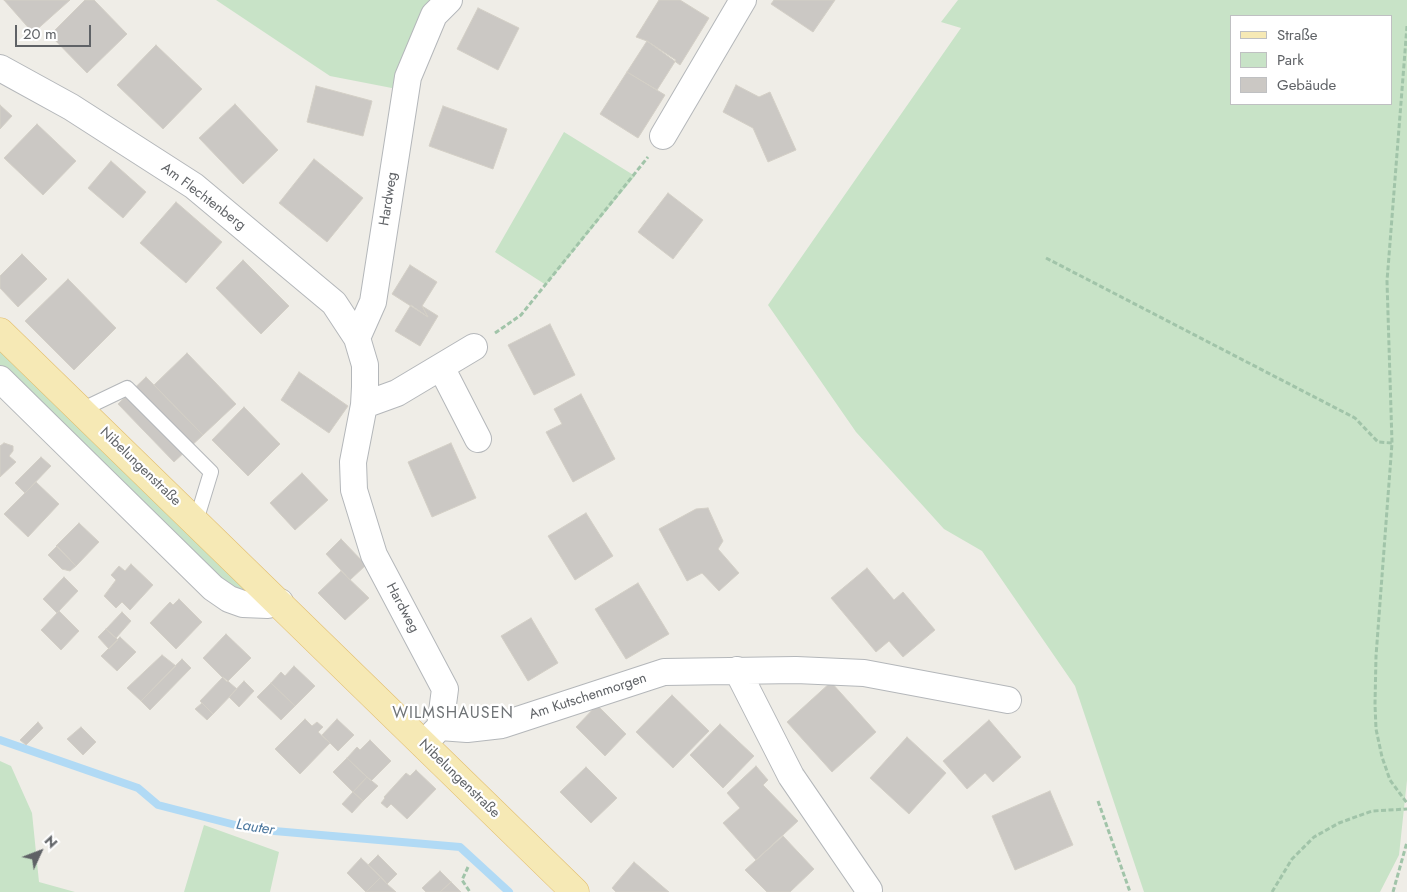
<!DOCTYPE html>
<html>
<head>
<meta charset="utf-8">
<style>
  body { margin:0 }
  #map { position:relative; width:1407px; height:892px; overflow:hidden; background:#efede7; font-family:Jost,sans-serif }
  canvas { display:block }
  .legend { position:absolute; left:1230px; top:15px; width:162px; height:90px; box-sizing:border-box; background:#fff; border:1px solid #bfc0c2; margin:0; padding:6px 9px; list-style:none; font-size:15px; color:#5f6266 }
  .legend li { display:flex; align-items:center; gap:10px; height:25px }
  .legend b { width:25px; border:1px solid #bfc0c2 }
  .north { position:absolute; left:15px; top:827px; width:50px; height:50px; -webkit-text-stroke:4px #fff; paint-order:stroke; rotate:47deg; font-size:14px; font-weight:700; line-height:20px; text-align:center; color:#5f6266 }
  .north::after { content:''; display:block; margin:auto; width:18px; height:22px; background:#5f6266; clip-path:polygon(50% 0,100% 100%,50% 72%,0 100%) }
  .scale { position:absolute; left:15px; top:25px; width:76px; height:22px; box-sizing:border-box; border:2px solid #5f6266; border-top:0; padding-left:6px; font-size:15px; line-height:18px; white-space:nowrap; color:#5f6266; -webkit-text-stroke:4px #fff; paint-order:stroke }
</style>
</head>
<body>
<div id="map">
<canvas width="1407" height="892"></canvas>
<ul class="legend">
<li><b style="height:6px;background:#f6e9b5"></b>Straße</li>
<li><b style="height:14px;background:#c8e3c7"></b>Park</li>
<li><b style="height:14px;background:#cbc8c4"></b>Gebäude</li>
</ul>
<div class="north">N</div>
<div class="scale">20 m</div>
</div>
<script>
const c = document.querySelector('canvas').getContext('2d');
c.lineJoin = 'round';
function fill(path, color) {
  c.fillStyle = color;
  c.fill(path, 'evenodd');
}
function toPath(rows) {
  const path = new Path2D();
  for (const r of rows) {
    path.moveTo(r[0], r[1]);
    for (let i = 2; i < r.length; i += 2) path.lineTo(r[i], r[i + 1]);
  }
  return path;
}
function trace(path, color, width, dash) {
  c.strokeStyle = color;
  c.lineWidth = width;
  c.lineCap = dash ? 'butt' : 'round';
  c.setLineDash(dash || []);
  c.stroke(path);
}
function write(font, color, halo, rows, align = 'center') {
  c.font = font + ' Jost,sans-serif';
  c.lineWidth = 4.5;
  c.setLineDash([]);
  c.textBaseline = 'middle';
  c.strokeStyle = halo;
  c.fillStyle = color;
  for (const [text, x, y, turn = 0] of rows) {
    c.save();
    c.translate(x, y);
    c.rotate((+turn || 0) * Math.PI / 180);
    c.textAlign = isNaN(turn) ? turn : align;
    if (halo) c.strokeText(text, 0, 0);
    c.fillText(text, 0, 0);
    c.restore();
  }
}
fill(toPath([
  [216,0,437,0,397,89,330,76],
  [958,0,1407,0,1407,780,1399,855,1380,892,1144,892,1075,686,982,551,944,529,856,432,768,305,961,28,941,22],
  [1231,16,1391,16,1391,104,1231,104],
  [564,132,635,176,546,285,495,252],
  [0,348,247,588,245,594,238,598,0,367],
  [0,761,11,766,32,813,39,882,75,892,0,892],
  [204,825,279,852,270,892,184,892]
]), '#c8e3c7');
trace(toPath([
  [0,740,138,788,158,805,251,829,460,847,509,892]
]), '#b1daf5', 8);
const building = toPath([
  [4,0,70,0,33,33,4,0],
  [85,0,94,0,127,34,87,73,50,35,85,0],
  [659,0,680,0,709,18,680,65,647,41,636,37,659,0],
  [774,0,835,0,813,32,771,4,774,0],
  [478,8,519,28,498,70,457,49,478,8],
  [647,41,676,60,657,90,627,72,647,41],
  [156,45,202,89,163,129,117,85,156,45],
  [627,72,665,95,638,138,600,114,627,72],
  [736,85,759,97,770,92,796,150,768,162,753,128,723,112,736,85],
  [316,86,372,101,363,136,307,122,316,86],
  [235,104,278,150,243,184,199,138,235,104],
  [0,105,12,116,0,129,0,105],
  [443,106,507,129,493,169,429,146,443,106],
  [37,124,76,161,43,195,4,158,37,124],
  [314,159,363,198,327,242,279,203,314,159],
  [111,161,146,192,123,218,88,188,111,161],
  [668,193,703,220,673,259,638,232,668,193],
  [176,202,222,242,186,283,140,243,176,202],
  [22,254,47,279,18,307,0,288,0,276,22,254],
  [243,260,289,306,261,334,216,288,243,260],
  [410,265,437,282,422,306,428,317,392,294,410,265],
  [68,279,116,328,74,370,25,321,68,279],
  [411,305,428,317,422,306,438,316,420,346,395,331,411,305],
  [550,324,575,375,534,395,508,345,550,324],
  [187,353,236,404,203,435,154,385,187,353],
  [299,372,348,406,329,433,281,400,299,372],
  [146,377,203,435,174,462,118,404,146,377],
  [581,394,615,459,573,482,546,432,562,424,554,409,581,394],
  [244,407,280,444,248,476,212,440,244,407],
  [4,443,13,446,13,451,9,456,16,462,0,477,0,446,4,443],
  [451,443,476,498,432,517,408,462,451,443],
  [41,457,51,466,25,493,15,483,41,457],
  [302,473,328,500,295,530,270,503,302,473],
  [36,482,59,504,28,537,4,514,36,482],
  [708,508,723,541,718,549,739,573,719,591,702,573,687,581,659,529,696,509,708,508],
  [586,513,613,556,575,580,548,536,586,513],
  [79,523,99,542,76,566,56,546,79,523],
  [341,539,366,565,350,580,326,554,341,539],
  [57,546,76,566,70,571,62,569,48,555,57,546],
  [131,564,153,585,130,610,122,602,116,608,104,596,116,580,111,575,119,566,125,571,131,564],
  [867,568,894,600,903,592,935,630,903,657,889,641,876,652,831,598,867,568],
  [341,571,369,598,345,620,318,593,341,571],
  [64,577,78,591,57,613,43,599,64,577],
  [638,583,669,634,626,659,595,609,638,583],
  [179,599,202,622,176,649,150,623,170,602,173,605,179,599],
  [59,611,79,631,61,650,41,630,59,611],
  [122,612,131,621,116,638,106,629,122,612],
  [531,618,558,663,528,681,501,636,531,618],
  [106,629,118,640,109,649,98,637,106,629],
  [226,634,251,658,227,682,203,658,226,634],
  [120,637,136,652,117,671,101,656,120,637],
  [162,655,176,666,141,701,127,688,162,655],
  [182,659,191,668,150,710,141,701,182,659],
  [294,666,315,686,295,706,271,683,281,672,285,676,294,666],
  [223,677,237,689,213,714,200,701,223,677],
  [244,681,254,691,239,707,229,697,244,681],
  [831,682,876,732,832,772,787,722,831,682],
  [271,683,295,706,281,720,257,697,271,683],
  [672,695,709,731,673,768,636,732,672,695],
  [202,703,213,714,207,720,195,709,202,703],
  [597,705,626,734,605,756,576,727,597,705],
  [305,719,312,726,317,722,323,727,318,732,330,743,300,774,275,749,305,719],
  [337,719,354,735,338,751,322,735,337,719],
  [989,720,1021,757,993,782,985,773,967,789,943,761,989,720],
  [38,722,43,728,26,745,20,740,38,722],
  [720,724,754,756,723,788,690,755,720,724],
  [81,727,96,742,83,755,67,739,81,727],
  [907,737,946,773,909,814,870,778,907,737],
  [370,740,391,761,371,781,347,758,357,747,360,750,370,740],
  [347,758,367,777,353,792,333,772,347,758],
  [756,766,768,780,763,785,798,821,756,860,723,823,740,808,727,793,756,766],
  [586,767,617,798,591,823,560,792,586,767],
  [416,770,436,789,407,819,391,804,387,808,381,803,385,798,384,797,406,773,410,776,416,770],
  [367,777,378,786,363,801,353,792,367,777],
  [1050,791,1073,845,1015,870,992,816,1050,791],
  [353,792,363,801,352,813,342,804,353,792],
  [783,836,814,869,790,892,767,892,745,870,783,836],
  [378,855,397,874,387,884,368,865,378,855],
  [361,858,381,877,366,892,347,873,361,858],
  [634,862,669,892,616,892,612,888,634,862],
  [440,871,451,882,440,892,426,892,422,888,440,871],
  [381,877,387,884,396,892,366,892,381,877],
  [451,882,461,892,440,892,451,882]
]);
fill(building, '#cbc8c4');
trace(building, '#d3cfc6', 1);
const lane = toPath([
  [81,410,127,388,211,472,196,521]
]);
const street = toPath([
  [0,68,71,107,194,186,334,303,357,338],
  [663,136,743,0],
  [441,367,478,439],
  [0,379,213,588,229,599,243,604,268,605,280,602],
  [364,405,397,393,474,347],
  [737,670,791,776,869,890],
  [440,727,467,729,502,725,664,672,796,670,864,673,1008,700],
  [423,744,440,727,445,689,374,555,354,490,353,462,364,405,365,387,365,365,357,338,373,302,408,77,434,15,449,0]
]);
const primary = toPath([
  [0,332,575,892]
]);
trace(lane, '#b4b7ba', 16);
trace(street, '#b4b7ba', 28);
trace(primary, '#e2bd6d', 29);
trace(toPath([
  [1407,26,1387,281,1392,443,1376,656,1375,704,1376,729,1382,757,1390,780,1407,803],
  [1046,258,1355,418,1378,442,1392,443],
  [495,333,521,315,648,157],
  [1098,801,1130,892],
  [468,867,462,880,470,892],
  [1272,892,1292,859,1314,837,1339,823,1372,811,1407,809],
  [1393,892,1407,842]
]), '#a1c4a9', 3, [5, 2.5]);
trace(lane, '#fff', 14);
trace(street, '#fff', 26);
trace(primary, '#f6e9b5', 28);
write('14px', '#5f6266', '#fff', [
  ["Am Flechtenberg",203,197,37],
  ["Hardweg",389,199,-81],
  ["Nibelungenstraße",140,467,44],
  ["Hardweg",402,608,62],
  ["Am Kutschenmorgen",588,697,-18],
  ["Nibelungenstraße",459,779,44]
]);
write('italic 15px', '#4b779e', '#fff', [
  ["Lauter",255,828,9]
]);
c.letterSpacing = '1px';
write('16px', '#707477', '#fff', [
  ["WILMSHAUSEN",453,714]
]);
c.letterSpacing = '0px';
</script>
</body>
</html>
